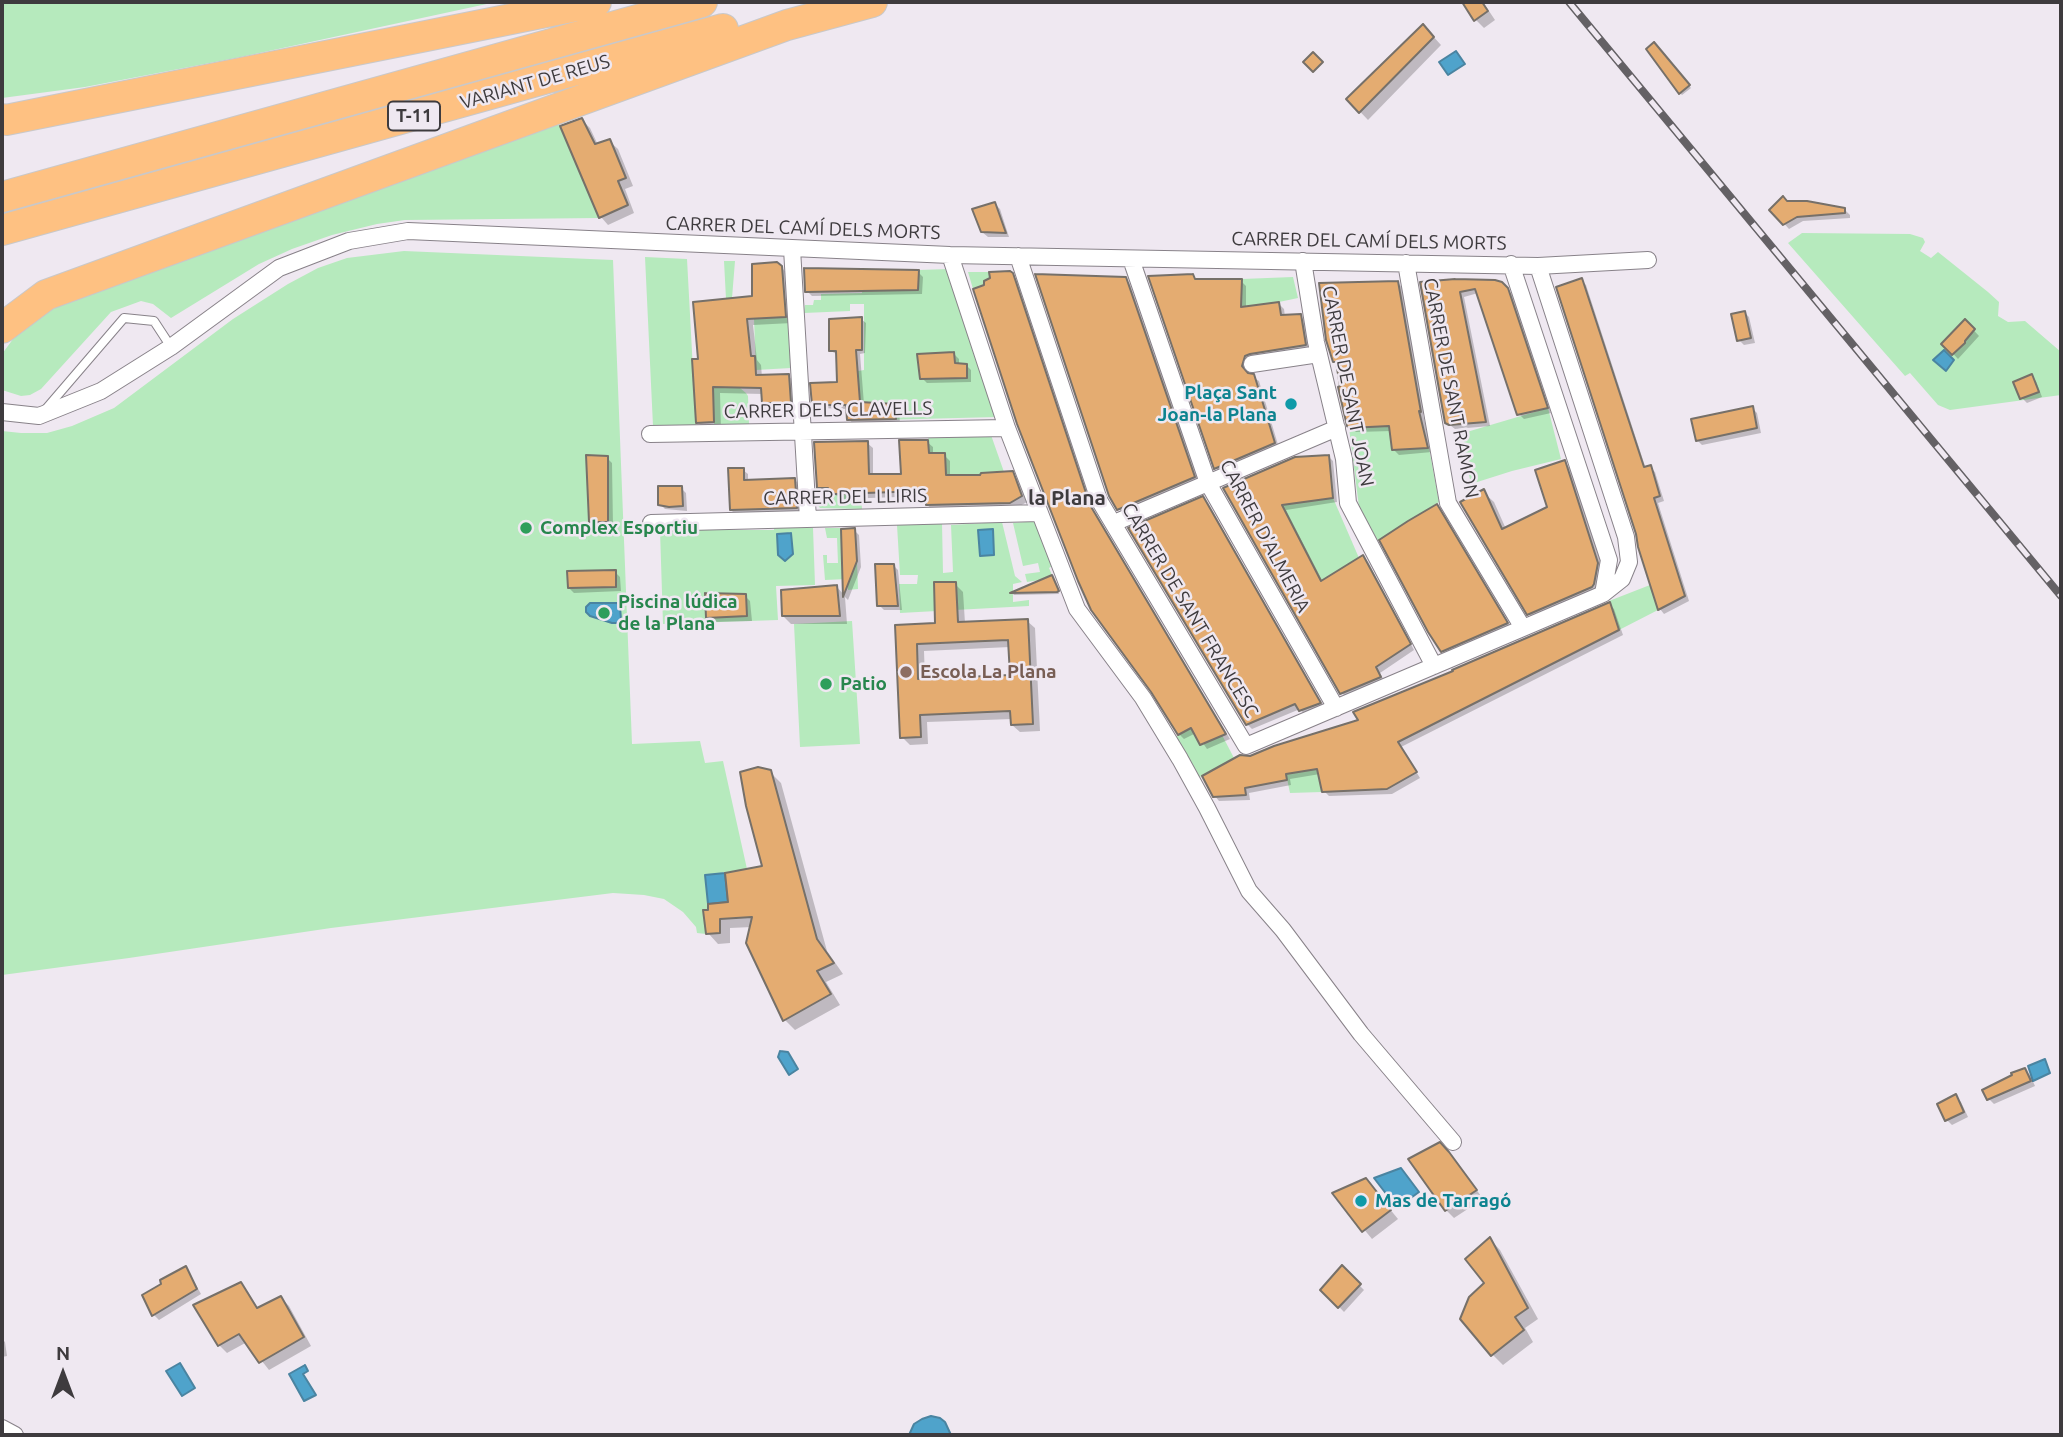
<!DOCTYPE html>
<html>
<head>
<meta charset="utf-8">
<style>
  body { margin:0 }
  #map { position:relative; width:2063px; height:1437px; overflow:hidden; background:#efe8f1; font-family:Ubuntu,sans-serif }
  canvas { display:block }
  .frame { position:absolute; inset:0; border:4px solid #3e3b3e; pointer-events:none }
  .north { position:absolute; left:28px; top:1339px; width:70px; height:70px; -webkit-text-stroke:5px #efe8f1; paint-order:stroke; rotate:0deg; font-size:19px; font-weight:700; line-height:28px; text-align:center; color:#3e3b3e }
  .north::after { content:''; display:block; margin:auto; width:24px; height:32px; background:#3e3b3e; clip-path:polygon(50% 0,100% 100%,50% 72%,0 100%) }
</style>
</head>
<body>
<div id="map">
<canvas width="2063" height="1437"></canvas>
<div class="frame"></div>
<div class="north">N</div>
</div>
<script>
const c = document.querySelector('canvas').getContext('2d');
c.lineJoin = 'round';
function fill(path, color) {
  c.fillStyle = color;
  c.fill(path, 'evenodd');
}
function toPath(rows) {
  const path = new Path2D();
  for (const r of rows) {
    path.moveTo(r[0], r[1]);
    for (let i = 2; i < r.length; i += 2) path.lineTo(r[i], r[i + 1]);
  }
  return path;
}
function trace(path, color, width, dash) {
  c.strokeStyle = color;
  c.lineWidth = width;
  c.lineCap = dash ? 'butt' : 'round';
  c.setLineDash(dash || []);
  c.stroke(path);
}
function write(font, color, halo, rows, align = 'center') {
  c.font = font + ' Ubuntu,sans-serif';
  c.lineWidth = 5;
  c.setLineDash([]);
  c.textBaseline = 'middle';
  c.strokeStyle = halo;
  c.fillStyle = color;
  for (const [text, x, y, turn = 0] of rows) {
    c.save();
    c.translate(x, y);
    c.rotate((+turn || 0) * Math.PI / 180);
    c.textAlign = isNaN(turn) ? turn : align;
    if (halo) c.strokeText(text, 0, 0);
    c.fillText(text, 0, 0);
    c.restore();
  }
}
fill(toPath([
  [2,2,496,2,241,57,85,87,2,98],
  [558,122,599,218,405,220,377,224,332,235,292,249,259,264,171,318,153,304,141,301,111,312,41,389,30,395,21,396,2,390,2,354,16,335,44,307],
  [1802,233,1910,234,1923,238,1925,242,1920,251,1931,258,1938,252,1988,292,1999,302,1998,316,2008,322,2025,321,2061,352,2061,395,1950,410,1938,405,1910,373,1905,376,1788,243],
  [404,251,613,260,632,744,700,741,705,763,723,761,747,869,706,875,708,909,703,910,706,934,697,933,696,927,683,912,664,899,644,895,613,893,331,928,129,958,2,975,2,431,21,433,47,433,72,426,114,408,233,319,288,284,318,268,347,258],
  [645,257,687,259,696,426,653,426],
  [724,261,735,261,732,298,726,299],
  [863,268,880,270,880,290,918,290,919,270,949,269,997,417,879,420,878,405,866,419,866,402,855,401,858,371,864,370,864,304,850,304,850,311,804,313,805,305,813,305,814,300,821,300,821,294,862,293],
  [968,272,989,272,990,278,984,281,984,285,973,289],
  [1293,277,1298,298,1279,302,1241,307,1242,279],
  [789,317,791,368,756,370,754,319],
  [704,388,740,388,746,393,748,396,749,424,714,425,714,400,704,398],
  [1548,408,1561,459,1512,471,1471,484,1460,434],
  [1389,426,1393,450,1429,448,1439,502,1378,541,1359,507,1349,428],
  [928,435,991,435,1004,472,981,473,980,476,946,475,929,453],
  [813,488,828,488,835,494,861,494,862,509,820,508,814,501],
  [1333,498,1359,558,1321,581,1282,505],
  [1037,521,1055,564,1049,568,1052,575,1040,580,1027,582,1025,574,1040,572,1038,563,1023,566,1013,523],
  [1002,522,1015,576,1022,582,1013,584,1013,602,1029,600,1029,606,900,613,899,584,917,584,918,575,900,575,897,525,942,523,943,573,953,572,951,525],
  [774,527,813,528,815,585,776,586,778,620,663,624,660,530,774,530],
  [825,528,841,528,842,573,852,574,857,561,858,589,848,590,847,579,825,580,823,555,827,555,827,563,838,563,837,538,827,538],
  [1650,585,1658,610,1619,630,1609,601],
  [852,621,860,744,800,747,794,624],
  [1191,728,1200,745,1222,735,1234,758,1198,778,1174,738],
  [1315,763,1322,792,1290,793,1286,774,1307,771]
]), '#b6eabd');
const water = toPath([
  [1456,51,1465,64,1448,75,1439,62,1456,51],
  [1944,350,1954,360,1946,371,1933,360,1944,350],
  [993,529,994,555,980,556,978,530,993,529],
  [791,533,793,554,785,561,778,555,777,534,791,533],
  [590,603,617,603,620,607,621,619,618,623,612,623,590,616,586,612,586,607,590,603],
  [725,873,728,902,708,904,705,875,725,873],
  [780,1051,788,1052,798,1069,789,1075,778,1057,780,1051],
  [2045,1059,2050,1073,2033,1081,2028,1066,2045,1059],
  [1401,1168,1419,1192,1397,1208,1374,1178,1401,1168],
  [180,1363,195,1388,182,1396,166,1371,180,1363],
  [305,1365,308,1371,303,1374,316,1395,304,1401,289,1374,305,1365],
  [931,1416,940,1418,945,1422,951,1435,909,1435,914,1424,922,1419,931,1416]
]);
fill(water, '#4fa3cb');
trace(water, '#4a84a1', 2);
fill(toPath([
  [1464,2,1483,2,1495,20,1484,28,1476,20],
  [1431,34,1441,45,1368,120,1348,99],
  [1653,45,1691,88,1682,95,1680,93],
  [582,120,590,128,598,145,609,141,618,149,633,186,625,189,634,213,608,225,601,217],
  [1788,203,1845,210,1850,215,1850,218,1803,221,1789,229,1772,210],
  [995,204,1000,209,1009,237,988,237,982,232],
  [781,267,789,275,792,323,753,325,757,360,761,365,762,377,788,375,795,383,797,409,771,409,764,402,763,394,720,393,721,429,705,429,697,422,700,361],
  [918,272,923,277,922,294,812,296,807,291],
  [1010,273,1017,280,1094,512,1230,739,1207,749,1196,733,1184,739,1179,734,1153,691],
  [1125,278,1130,284,1199,482,1124,514,1119,509],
  [1581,280,1586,285,1646,469,1650,467,1655,472,1664,501,1658,503,1689,601,1664,614,1660,609],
  [1197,281,1241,281,1246,286,1246,308,1279,304,1284,309,1285,317,1300,316,1305,321,1310,350,1246,366,1246,373,1259,381,1279,448,1221,473,1216,468],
  [1398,283,1403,288,1425,415,1423,414,1432,452,1399,455,1394,450,1392,431,1356,432,1351,427,1338,365,1335,362],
  [1501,283,1513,295,1551,413,1524,419,1519,414,1478,293,1464,297,1490,426,1455,429,1446,422,1422,284],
  [1744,312,1749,317,1755,343,1744,345,1739,340],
  [861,319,866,323,865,353,860,354,864,404,894,406,899,411,900,423,853,424,849,419,848,409,818,408,813,404,839,384,838,355,831,351],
  [1965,321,1979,336,1958,359,1944,344],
  [954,354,959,359,959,365,966,365,971,370,971,382,927,383,922,378],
  [2031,376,2036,381,2042,397,2027,403,2022,398],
  [1752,408,1757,413,1761,433,1702,445,1697,440],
  [927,442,933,447,933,455,944,455,950,461,950,477,1012,473,1018,479,1027,502,1016,508,933,510,927,505,927,496,842,499,832,493,824,493,818,487,867,443,873,448,873,476,903,475],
  [1328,456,1333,461,1337,502,1286,510,1323,582,1363,557,1368,562,1414,650,1380,673,1385,682,1347,698,1342,693,1225,489],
  [607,458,612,463,613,527,596,527,591,522],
  [1564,462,1575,473,1608,575,1603,598,1540,625,1529,614,1483,492,1494,502,1506,529,1549,508],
  [743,470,748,474,748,482,794,479,799,484,801,513,736,515,731,510],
  [681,488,686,493,687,511,665,509,660,504],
  [1203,498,1208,503,1324,708,1305,715,1300,709,1252,729,1247,724],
  [1441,511,1511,628,1447,656,1442,651],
  [843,530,854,530,859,535,861,567,848,600,845,597,847,624,791,624,783,616,837,587,844,595],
  [893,565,898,570,902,610,884,610,879,605],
  [615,572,620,577,621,591,574,593,569,588],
  [1053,579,1059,594,1014,595,1012,593],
  [955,584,963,592,965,623,1027,621,1035,628,1040,731,1020,732,1012,725,1012,719,927,722,928,744,910,745,902,737,897,626,937,625],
  [1010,647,1011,676,925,680,924,651],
  [745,596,750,601,752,621,712,622,707,617],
  [1609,604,1614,609,1623,635,1401,747,1420,778,1392,794,1329,796,1324,791,1320,774,1290,779,1291,785,1249,793,1250,800,1219,801,1214,795,1250,758,1360,721],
  [770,772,781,783,827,951,843,974,826,982,840,1005,795,1030,785,1020,752,927,730,928,730,943,718,944,708,933,730,904,764,867],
  [2025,1070,2030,1075,2035,1086,1994,1104,1989,1099],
  [1956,1097,1961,1102,1968,1117,1952,1125,1947,1120],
  [1439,1145,1457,1162,1483,1199,1454,1218,1446,1210],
  [1366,1180,1398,1219,1372,1239,1334,1193],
  [1490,1239,1500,1250,1538,1319,1525,1328,1533,1342,1503,1365,1493,1355,1486,1283],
  [1342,1268,1364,1290,1344,1312,1322,1289],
  [185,1269,190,1274,201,1294,159,1320,154,1315,144,1295],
  [240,1284,248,1292,258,1309,281,1298,289,1306,311,1346,269,1370,247,1342,227,1353,219,1345],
  [2,1339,5,1342,7,1356,2,1357]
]), '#0003');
const building = toPath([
  [1462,2,1482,2,1488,11,1474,21,1462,2],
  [1423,24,1434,37,1359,113,1346,99,1423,24],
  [1654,42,1690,85,1679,94,1646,49,1654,42],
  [1313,52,1323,62,1313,72,1303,62,1313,52],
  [582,118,595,144,610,139,626,178,618,181,628,205,599,218,560,126,582,118],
  [1783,196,1787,201,1807,201,1845,208,1845,213,1797,217,1783,225,1769,210,1783,196],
  [995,202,1006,233,981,232,972,209,995,202],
  [777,262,782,266,786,317,747,319,751,356,755,356,756,375,789,374,791,403,762,403,761,388,713,387,714,422,696,423,692,359,698,359,693,302,752,296,752,264,777,262],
  [804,268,919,270,918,290,805,292,804,268],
  [1010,271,1013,273,1090,505,1226,734,1200,745,1191,728,1178,735,1151,692,1091,610,1078,581,1017,424,973,289,984,285,984,281,990,278,989,272,1010,271],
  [1035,274,1126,277,1195,477,1117,510,1109,496,1035,274],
  [1193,274,1195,279,1242,279,1241,307,1279,302,1281,315,1301,314,1306,345,1250,354,1245,356,1242,366,1248,373,1254,374,1275,443,1214,469,1148,276,1193,274],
  [1582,278,1644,467,1651,465,1660,496,1654,498,1685,596,1658,610,1638,547,1636,534,1556,287,1582,278],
  [1455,279,1495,280,1502,282,1508,288,1548,408,1517,415,1475,289,1460,292,1486,422,1449,425,1445,423,1420,282,1455,279],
  [1398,281,1421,412,1419,411,1428,448,1392,450,1389,426,1349,428,1347,426,1338,387,1340,386,1336,362,1333,362,1326,340,1319,283,1398,281],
  [1745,311,1751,338,1737,341,1731,314,1745,311],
  [862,317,862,350,856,350,860,402,895,404,896,419,847,420,846,405,812,405,810,383,837,382,836,351,829,351,829,319,862,317],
  [1965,319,1975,329,1965,341,1965,343,1952,355,1941,344,1965,319],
  [954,352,955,363,967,364,967,378,920,379,917,354,954,352],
  [2032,374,2039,392,2020,399,2013,382,2032,374],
  [1753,406,1757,428,1696,441,1691,419,1753,406],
  [899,440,928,440,929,453,945,453,946,475,980,475,981,473,1013,471,1022,496,1010,503,926,505,925,491,835,494,828,492,828,488,817,488,814,442,868,441,869,474,901,474,899,440],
  [586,455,608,456,608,522,589,522,586,455],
  [1329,455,1333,498,1282,505,1321,581,1363,555,1411,644,1376,667,1381,677,1340,694,1223,488,1295,457,1329,455],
  [1565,460,1598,563,1594,584,1592,587,1527,615,1460,502,1484,489,1502,529,1547,507,1535,470,1565,460],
  [728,468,744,468,744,480,795,478,797,508,730,510,728,468],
  [658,486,682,486,683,506,669,507,658,505,658,486],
  [1203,496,1321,703,1299,711,1295,704,1246,725,1128,528,1203,496],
  [1437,504,1508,623,1441,652,1428,632,1379,540,1408,521,1437,504],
  [855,528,857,561,843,597,841,529,855,528],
  [875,564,894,564,898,606,877,606,875,564],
  [616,570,616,587,568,588,567,571,616,570],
  [1052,575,1059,591,1057,592,1010,593,1052,575],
  [934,582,956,582,958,622,1028,619,1033,724,1011,725,1010,711,920,715,921,737,900,738,895,625,935,623,934,582],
  [1008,640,1010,675,918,679,917,644,1008,640],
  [837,585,840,616,782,616,781,590,837,585],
  [705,593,746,594,747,616,706,618,705,593],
  [1610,602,1619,630,1398,742,1417,772,1387,789,1322,792,1317,769,1286,774,1287,780,1245,788,1246,795,1213,797,1202,776,1240,755,1250,756,1274,746,1358,720,1353,712,1453,671,1452,670,1610,602],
  [758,767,771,770,817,939,834,963,817,971,831,994,783,1021,746,943,752,917,720,919,720,933,706,934,703,910,708,910,708,904,728,902,725,873,762,866,746,806,740,772,758,767],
  [2025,1068,2031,1081,1987,1100,1982,1090,2012,1075,2011,1073,2025,1068],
  [1956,1094,1964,1112,1945,1121,1937,1104,1956,1094],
  [1440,1142,1449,1152,1477,1190,1445,1211,1408,1159,1440,1142],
  [1366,1178,1391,1210,1362,1232,1332,1193,1366,1178],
  [1490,1237,1528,1308,1515,1317,1524,1330,1491,1356,1460,1319,1469,1297,1484,1283,1465,1259,1490,1237],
  [1342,1265,1361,1284,1338,1308,1320,1290,1342,1265],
  [186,1266,197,1289,152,1316,142,1295,161,1284,160,1280,186,1266],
  [241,1282,257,1308,281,1296,304,1337,259,1363,239,1334,218,1346,193,1305,241,1282]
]);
fill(building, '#e4ac71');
trace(building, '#767069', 2);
const lane = toPath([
  [45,410,124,318,154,321,171,347]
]);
const street = toPath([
  [792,249,808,519],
  [950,255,1007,428,1077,609,1143,698,1180,759,1207,808,1249,891,1283,930,1361,1034,1453,1142],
  [1018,256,1099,500,1246,746,1603,594],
  [1131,259,1208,483,1336,708],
  [1303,261,1316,342,1344,459,1348,503,1434,666],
  [1406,263,1448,503,1523,628],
  [1511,264,1609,560,1603,594,1622,579,1629,562,1626,537,1538,266],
  [1252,364,1319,354],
  [2,412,39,416,101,391,171,347,279,268,349,241,408,231,950,255,1538,266,1648,260],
  [650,434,1007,428],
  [651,523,1040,513],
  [1114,523,1337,428],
  [2,1428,15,1435]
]);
const highway = toPath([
  [2,119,6,120,596,2],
  [2,197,702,2],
  [2,230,723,29],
  [2,328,46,295,787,25,872,2]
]);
trace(lane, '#888289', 10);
trace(street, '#888289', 18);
trace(highway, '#c9c8c9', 32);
trace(lane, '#fff', 8);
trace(street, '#fff', 16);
trace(highway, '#fec182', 30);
const rail = toPath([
  [1569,2,2061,596]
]);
trace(rail, '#646165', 8);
trace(rail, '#efe8f1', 5, [16]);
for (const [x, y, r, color] of [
  [1291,404,7,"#0f9aa8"],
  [526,528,7,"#2e9e5b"],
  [604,613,7,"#2e9e5b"],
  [906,672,7,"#8d6e63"],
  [826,684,7,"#2e9e5b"],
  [1361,1201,7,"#0f9aa8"]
]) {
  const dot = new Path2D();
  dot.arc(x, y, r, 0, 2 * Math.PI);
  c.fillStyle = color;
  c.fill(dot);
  trace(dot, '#efe8f1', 2.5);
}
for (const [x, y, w] of [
  [414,116,52]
]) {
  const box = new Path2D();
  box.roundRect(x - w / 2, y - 14.5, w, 29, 5);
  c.fillStyle = '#efe8f1';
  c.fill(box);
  trace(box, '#3e3b3e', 2);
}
write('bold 18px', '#3e3b3e', null, [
  ["T-11",414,116]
]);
write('19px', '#3e3b3e', '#efe8f1', [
  ["VARIANT DE REUS",535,82,-16],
  ["CARRER DEL CAMÍ DELS MORTS",803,228,2],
  ["CARRER DEL CAMÍ DELS MORTS",1369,241,1],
  ["CARRER DE SANT JOAN",1348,386,79],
  ["CARRER DE SANT RAMON",1451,388,79],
  ["CARRER DELS CLAVELLS",828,410,-1],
  ["CARRER DEL LLIRIS",845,497,-1],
  ["CARRER D'ALMERIA",1265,536,62],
  ["CARRER DE SANT FRANCESC",1190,610,59]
]);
write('bold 19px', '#0d838f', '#efe8f1', [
  ["Plaça Sant",1277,393],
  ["Joan-la Plana",1277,415],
  ["Mas de Tarragó",1375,1201,"left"]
], 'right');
write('bold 19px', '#27864d', '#efe8f1', [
  ["Complex Esportiu",540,528],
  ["Piscina lúdica",618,602],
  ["de la Plana",618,624],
  ["Patio",840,684]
], 'left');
write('bold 19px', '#785e54', '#efe8f1', [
  ["Escola La Plana",920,672]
], 'left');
write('bold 21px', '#3e3b3e', '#efe8f1', [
  ["la Plana",1067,498]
]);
</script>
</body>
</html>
